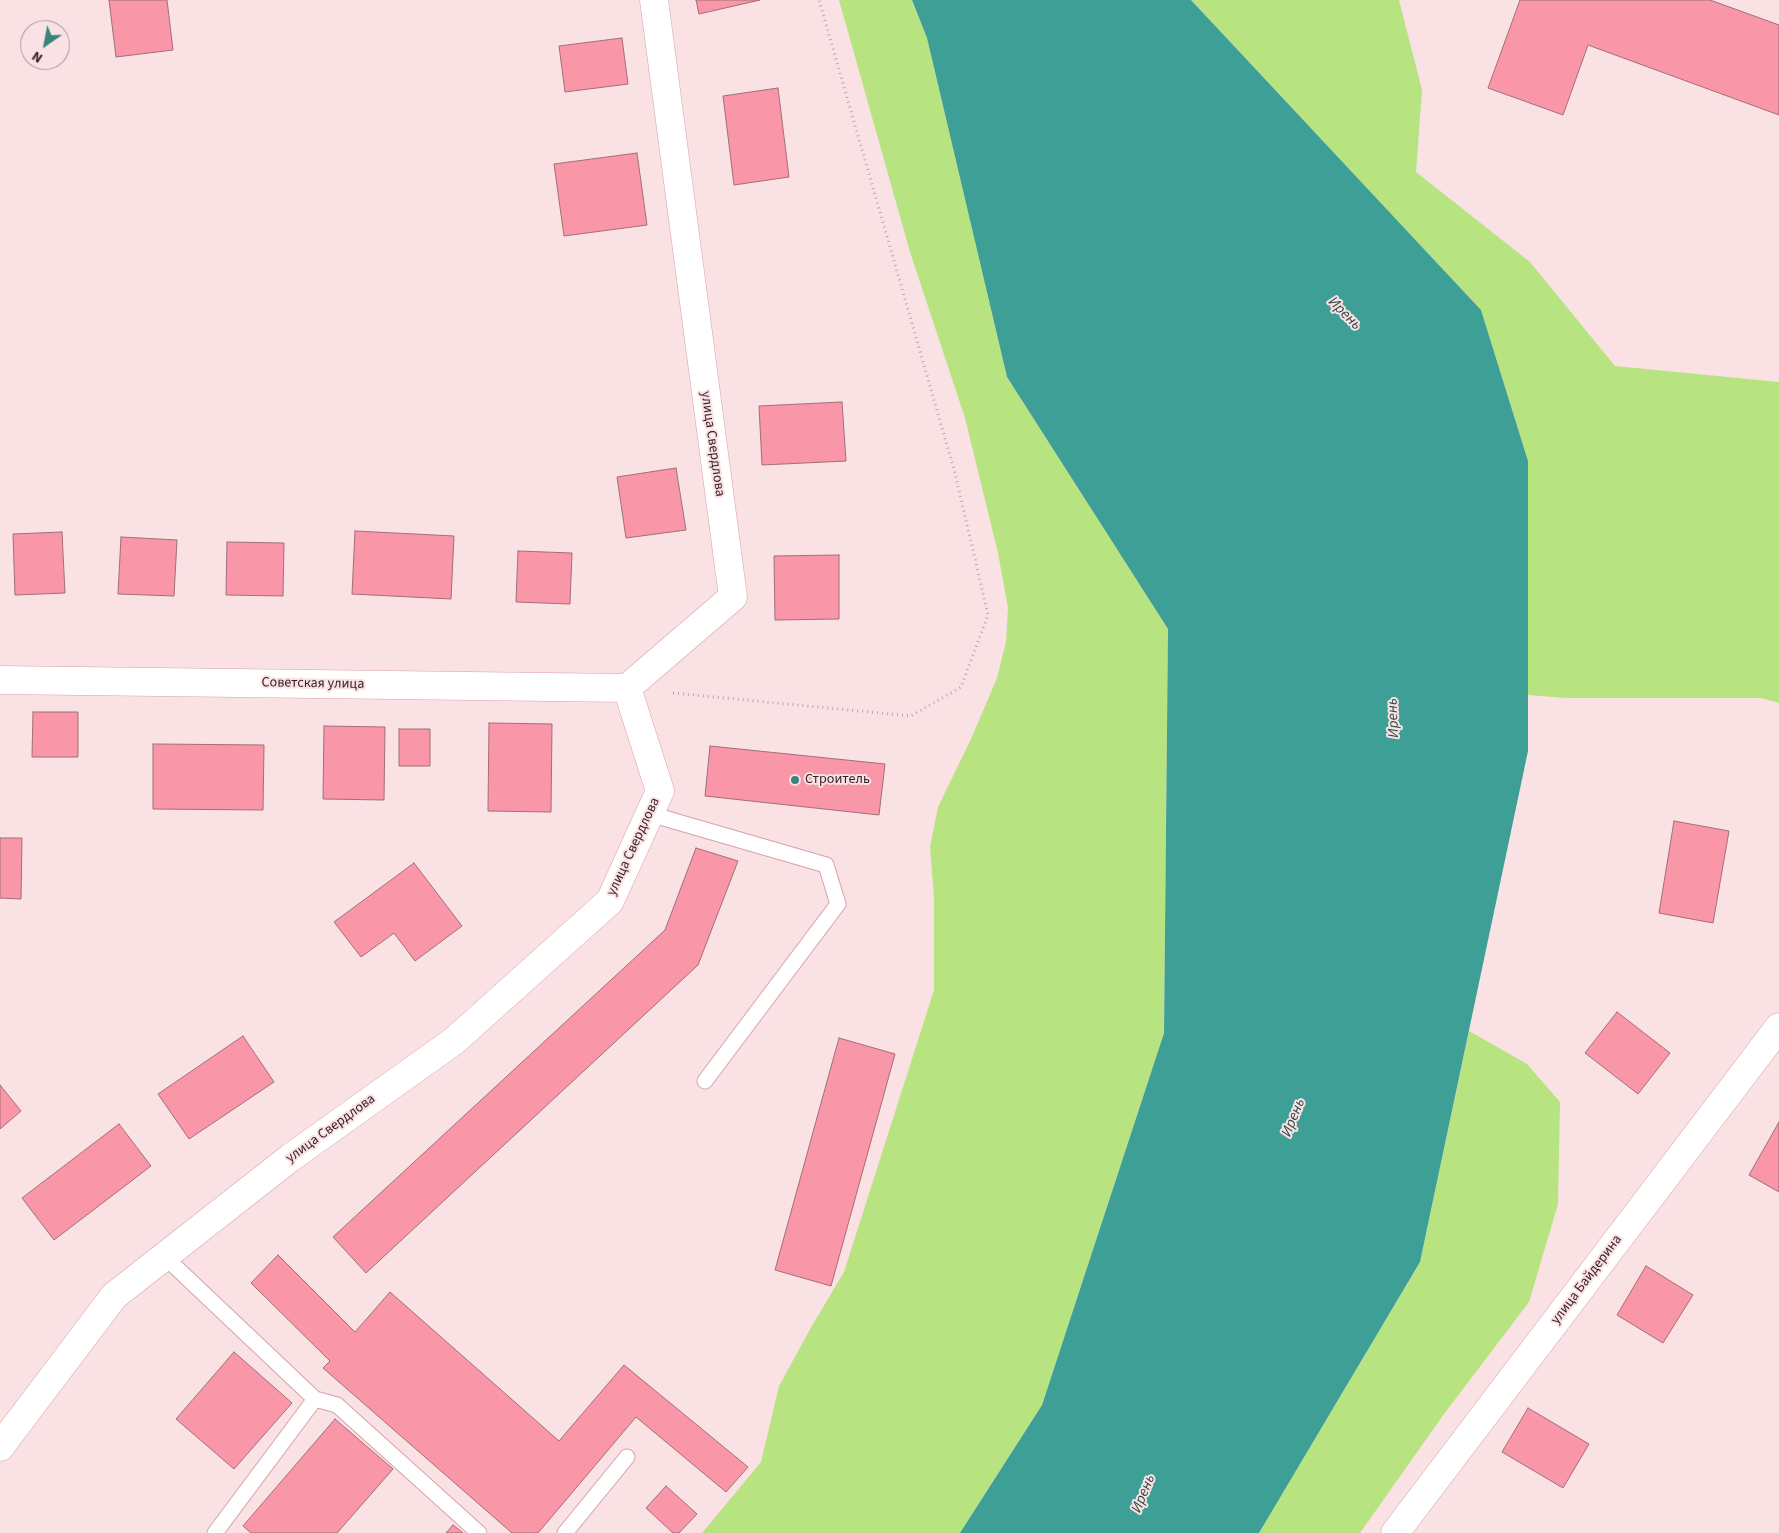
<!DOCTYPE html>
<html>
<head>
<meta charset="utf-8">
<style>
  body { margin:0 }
  #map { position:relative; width:1779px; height:1533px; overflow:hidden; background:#f9e1e4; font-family:"Source Sans 3",sans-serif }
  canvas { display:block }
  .north { position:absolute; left:20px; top:20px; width:50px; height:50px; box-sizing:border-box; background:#f9e1e4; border:1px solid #aa9397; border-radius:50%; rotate:213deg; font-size:14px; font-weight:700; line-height:20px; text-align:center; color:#341f23 }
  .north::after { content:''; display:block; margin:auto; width:18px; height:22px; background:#3c837d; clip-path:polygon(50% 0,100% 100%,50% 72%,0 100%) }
</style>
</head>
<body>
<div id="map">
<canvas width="1779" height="1533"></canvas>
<div class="north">N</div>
</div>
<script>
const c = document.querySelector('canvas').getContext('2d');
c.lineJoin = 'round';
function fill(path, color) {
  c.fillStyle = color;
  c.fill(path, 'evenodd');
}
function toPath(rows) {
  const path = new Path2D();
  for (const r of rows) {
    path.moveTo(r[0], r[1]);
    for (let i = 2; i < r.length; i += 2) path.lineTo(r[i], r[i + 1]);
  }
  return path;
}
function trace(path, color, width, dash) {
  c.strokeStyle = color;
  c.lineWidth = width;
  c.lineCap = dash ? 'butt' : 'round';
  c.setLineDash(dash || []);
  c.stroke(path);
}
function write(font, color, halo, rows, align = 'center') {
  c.font = font + ' "Source Sans 3",sans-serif';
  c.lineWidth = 4;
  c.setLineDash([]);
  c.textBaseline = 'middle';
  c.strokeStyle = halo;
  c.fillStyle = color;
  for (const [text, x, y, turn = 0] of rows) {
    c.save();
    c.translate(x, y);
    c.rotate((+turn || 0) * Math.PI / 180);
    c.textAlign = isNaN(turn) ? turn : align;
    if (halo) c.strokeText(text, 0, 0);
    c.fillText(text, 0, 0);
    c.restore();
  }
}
fill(toPath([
  [839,0,912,0,927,38,1007,377,1168,629,1164,1033,1042,1405,960,1533,702,1533,761,1462,779,1386,813,1324,844,1272,934,990,934,897,930,847,938,807,971,739,997,678,1006,642,1008,608,998,553,965,418,910,252],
  [1191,0,1399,0,1422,90,1416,172,1530,262,1615,366,1779,382,1779,703,1761,698,1566,698,1528,695,1528,461,1481,310],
  [1469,1031,1527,1064,1560,1102,1558,1204,1529,1302,1444,1414,1360,1533,1259,1533,1420,1262]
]), '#b8e381');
fill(toPath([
  [912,0,1191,0,1481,310,1528,461,1528,751,1420,1262,1259,1533,960,1533,1042,1405,1164,1033,1168,629,1007,377,927,38]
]), '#3e9f97');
const building = toPath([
  [109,0,167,0,173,50,116,57,109,0],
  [696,0,760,0,699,14,696,0],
  [1520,0,1710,0,1779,25,1779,115,1588,45,1563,115,1488,88,1520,0],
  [622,38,628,84,565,92,559,46,622,38],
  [778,88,789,177,734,185,723,96,778,88],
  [637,153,647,225,564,236,554,164,637,153],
  [842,402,846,461,762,465,759,406,842,402],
  [676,468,686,530,626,538,617,477,676,468],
  [355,531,454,536,451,599,352,594,355,531],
  [62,532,65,593,15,595,13,534,62,532],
  [121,537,177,540,174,596,118,594,121,537],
  [227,542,284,543,283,596,226,595,227,542],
  [518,551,572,553,570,604,516,602,518,551],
  [839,555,839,619,775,620,774,556,839,555],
  [33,712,78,712,78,757,32,757,33,712],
  [489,723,552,724,551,812,488,811,489,723],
  [324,726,385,727,384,800,323,799,324,726],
  [399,729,430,729,430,766,399,766,399,729],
  [153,744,264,745,263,810,153,809,153,744],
  [710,746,885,764,879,815,705,796,710,746],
  [1674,821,1729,831,1713,923,1659,913,1674,821],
  [0,838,22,838,21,899,0,898,0,838],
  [696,848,738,861,698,965,366,1273,333,1237,665,930,696,848],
  [414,863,462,926,415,961,394,933,361,957,334,922,414,863],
  [1617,1012,1670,1053,1638,1094,1585,1053,1617,1012],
  [243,1036,274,1082,189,1139,158,1094,243,1036],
  [839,1038,895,1054,831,1286,775,1270,839,1038],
  [0,1085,21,1111,0,1129,0,1085],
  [1779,1122,1779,1192,1749,1175,1779,1122],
  [119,1124,151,1166,54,1240,22,1198,119,1124],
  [278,1255,355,1332,390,1292,559,1441,624,1365,748,1467,726,1492,636,1417,538,1533,512,1533,323,1368,330,1361,251,1283,278,1255],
  [1646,1266,1693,1295,1663,1343,1617,1315,1646,1266],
  [234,1352,292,1403,234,1469,176,1419,234,1352],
  [1528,1408,1589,1444,1563,1488,1502,1452,1528,1408],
  [335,1419,393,1469,337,1533,251,1533,243,1526,335,1419],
  [666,1486,697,1514,679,1533,673,1533,646,1508,666,1486],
  [453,1525,463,1533,446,1533,453,1525]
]);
fill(building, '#f996a8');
trace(building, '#a26e77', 1);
const lane = toPath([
  [650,814,826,865,838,904,705,1081],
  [165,1257,315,1399,215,1533],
  [315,1399,337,1405,479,1533],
  [565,1533,627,1457]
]);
const street = toPath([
  [0,680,627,688],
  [627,688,733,597,654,0],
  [0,1447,114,1296,290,1158,454,1041,610,901,660,791,627,688],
  [1395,1533,1779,1027]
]);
trace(lane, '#d9a1aa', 17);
trace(street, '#d9a1aa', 29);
trace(toPath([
  [673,693,911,716,961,687,988,615,955,473,819,0]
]), '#bda6aa', 3, [1, 4]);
trace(lane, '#fff', 15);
trace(street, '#fff', 28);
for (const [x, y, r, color] of [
  [795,780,5,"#3c837d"]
]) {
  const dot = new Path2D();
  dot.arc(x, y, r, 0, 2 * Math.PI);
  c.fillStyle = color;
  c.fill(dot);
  trace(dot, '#f9e1e4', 2);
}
write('14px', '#341f23', '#f9e1e4', [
  ["улица Свердлова",712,444,82],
  ["Советская улица",313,684,1],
  ["улица Свердлова",634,847,-65],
  ["улица Свердлова",331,1129,-36],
  ["улица Байдерина",1587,1280,-53]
]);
write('14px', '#341f23', '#f9e1e4', [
  ["Строитель",805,780]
], 'left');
write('italic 15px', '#2b4946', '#f9e1e4', [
  ["Ирень",1344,314,45],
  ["Ирень",1394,718,-92],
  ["Ирень",1294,1118,-68],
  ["Ирень",1144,1494,-68]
]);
</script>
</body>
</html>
